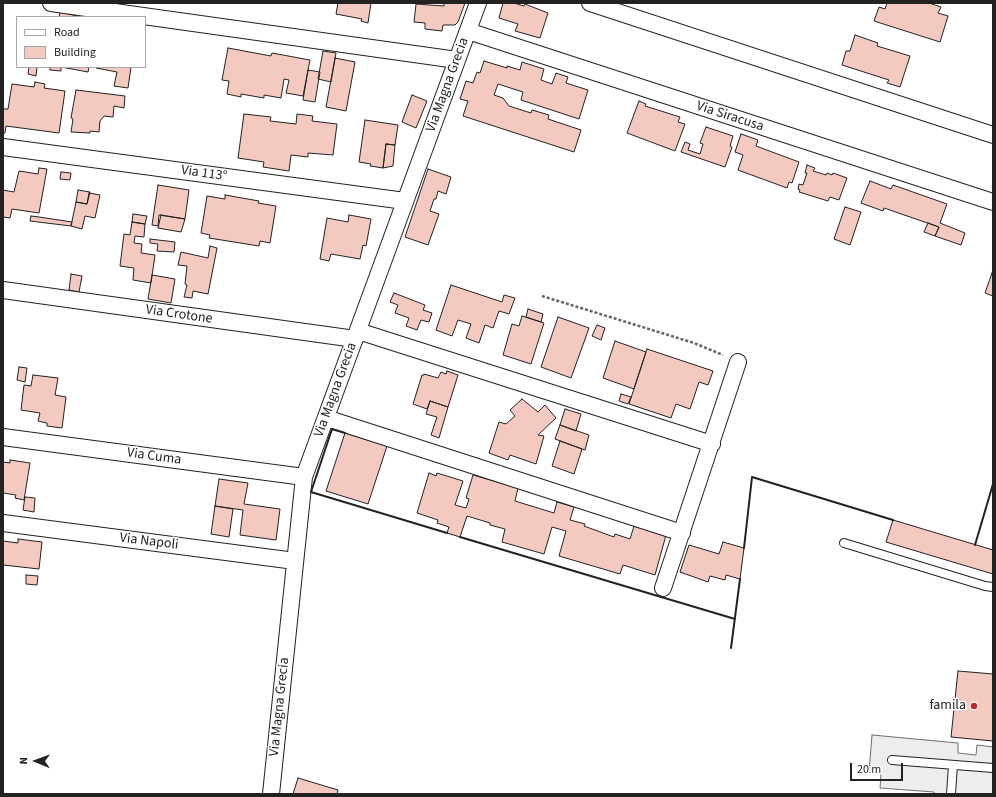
<!DOCTYPE html>
<html>
<head>
<meta charset="utf-8">
<style>
  body { margin:0 }
  #map { position:relative; width:996px; height:797px; overflow:hidden; background:#fff; font-family:"Source Sans 3",sans-serif }
  canvas { display:block }
  .frame { position:absolute; inset:0; border:4px solid #222; pointer-events:none }
  .legend { position:absolute; left:16px; top:16px; width:130px; height:52px; box-sizing:border-box; background:#fff; border:1px solid #a7a7a7; margin:0; padding:5px 7px; list-style:none; font-size:12px; color:#222 }
  .legend li { display:flex; align-items:center; gap:8px; height:20px }
  .legend b { width:20px; border:1px solid #a7a7a7 }
  .north { position:absolute; left:16px; top:741px; width:40px; height:40px; -webkit-text-stroke:3px #fff; paint-order:stroke; rotate:271deg; font-size:11px; font-weight:700; line-height:16px; text-align:center; color:#222 }
  .north::after { content:''; display:block; margin:auto; width:14px; height:18px; background:#222; clip-path:polygon(50% 0,100% 100%,50% 72%,0 100%) }
  .scale { position:absolute; left:850px; top:763px; width:53px; height:18px; box-sizing:border-box; border:2px solid #222; border-top:0; padding-left:5px; font-size:12px; line-height:14px; white-space:nowrap; color:#222; -webkit-text-stroke:3px #fff; paint-order:stroke }
</style>
</head>
<body>
<div id="map">
<canvas width="996" height="797"></canvas>
<div class="frame"></div>
<ul class="legend">
<li><b style="height:5px;background:#fff"></b>Road</li>
<li><b style="height:11px;background:#f3c9c0"></b>Building</li>
</ul>
<div class="north">N</div>
<div class="scale">20 m</div>
</div>
<script>
const c = document.querySelector('canvas').getContext('2d');
c.lineJoin = 'round';
function fill(path, color) {
  c.fillStyle = color;
  c.fill(path, 'evenodd');
}
function toPath(rows) {
  const path = new Path2D();
  for (const r of rows) {
    path.moveTo(r[0], r[1]);
    for (let i = 2; i < r.length; i += 2) path.lineTo(r[i], r[i + 1]);
  }
  return path;
}
function trace(path, color, width, dash) {
  c.strokeStyle = color;
  c.lineWidth = width;
  c.lineCap = dash ? 'butt' : 'round';
  c.setLineDash(dash || []);
  c.stroke(path);
}
function write(font, color, halo, rows, align = 'center') {
  c.font = font + ' "Source Sans 3",sans-serif';
  c.lineWidth = 3;
  c.setLineDash([]);
  c.textBaseline = 'middle';
  c.strokeStyle = halo;
  c.fillStyle = color;
  for (const [text, x, y, turn = 0] of rows) {
    c.save();
    c.translate(x, y);
    c.rotate((+turn || 0) * Math.PI / 180);
    c.textAlign = isNaN(turn) ? turn : align;
    if (halo) c.strokeText(text, 0, 0);
    c.fillText(text, 0, 0);
    c.restore();
  }
}
const parking = toPath([
  [872,735,958,743,958,753,976,755,977,745,993,747,993,794,934,794,934,792,880,788,881,774,869,772,872,735]
]);
fill(parking, '#ededed');
trace(parking, '#6f6f6f', 1);
const building = toPath([
  [338,3,371,3,368,23,361,21,362,19,336,14,338,3],
  [444,3,465,3,458,22,455,25,443,25,442,31,425,29,425,23,414,22,416,4,444,6,444,3],
  [503,3,514,3,524,6,525,4,548,13,540,38,515,31,518,24,499,18,503,3],
  [887,3,929,3,941,7,938,13,948,16,940,42,874,21,879,7,885,9,887,3],
  [60,12,77,16,77,17,59,17,60,12],
  [855,35,878,43,877,46,910,56,900,87,887,83,889,80,842,65,846,51,850,51,855,35],
  [228,48,271,56,272,53,310,60,303,96,286,93,289,80,284,79,281,98,264,95,264,98,241,94,241,97,227,94,229,81,222,80,228,48],
  [323,51,336,53,331,82,318,79,323,51],
  [335,58,355,62,346,111,326,107,335,58],
  [484,61,507,68,507,66,520,70,522,62,544,69,541,80,552,84,556,73,568,77,566,83,588,90,579,119,521,100,523,92,498,84,494,95,503,98,509,106,531,113,532,110,549,115,548,119,581,130,574,152,463,116,468,101,460,99,466,81,473,83,477,72,480,73,484,61],
  [29,67,37,67,36,76,28,74,29,67],
  [50,67,89,67,88,72,61,67,61,71,50,70,50,67],
  [96,67,131,67,128,88,114,86,117,72,96,68,96,67],
  [308,70,320,72,315,102,303,100,308,70],
  [35,82,45,84,44,88,65,91,59,133,6,126,5,133,3,133,3,109,8,109,12,84,34,87,35,82],
  [76,90,125,96,124,108,114,106,113,117,104,116,100,121,99,132,90,131,90,133,71,132,73,119,71,118,76,90],
  [412,95,427,101,416,128,402,122,412,95],
  [639,101,646,104,645,106,680,117,678,122,685,124,675,151,627,133,639,101],
  [244,114,271,117,270,121,296,124,297,114,313,116,312,121,337,124,333,155,308,153,308,157,291,155,289,171,263,167,264,162,238,158,244,114],
  [365,120,398,125,395,145,386,144,383,168,370,166,371,164,359,162,365,120],
  [706,127,733,136,730,146,732,147,725,167,681,152,685,142,690,144,688,150,700,154,703,144,700,143,706,127],
  [741,134,758,140,756,146,799,162,792,183,789,182,787,188,738,170,743,155,735,152,741,134],
  [386,144,395,145,393,166,383,168,386,144],
  [807,165,815,168,813,171,826,175,827,173,832,175,833,173,847,178,839,200,830,197,828,201,799,192,800,190,798,189,799,184,803,185,807,173,805,173,807,165],
  [39,168,47,169,39,213,12,209,10,218,3,217,3,190,14,192,19,171,38,174,39,168],
  [428,169,451,177,446,194,438,191,436,199,434,199,430,211,439,214,428,245,405,237,428,169],
  [61,172,71,173,70,180,60,179,61,172],
  [870,181,891,189,893,185,947,204,940,223,965,233,961,245,935,236,939,227,884,208,883,211,861,203,870,181],
  [158,185,189,190,185,219,159,215,158,226,152,225,158,185],
  [78,190,90,192,87,204,76,202,78,190],
  [89,193,100,195,95,218,85,216,82,229,71,226,76,202,87,204,89,193],
  [225,195,259,201,258,203,276,206,270,243,260,241,259,246,209,238,210,235,201,233,207,196,225,199,225,195],
  [845,207,861,212,850,245,834,239,845,207],
  [133,214,147,216,145,224,132,222,133,214],
  [161,215,185,219,181,232,158,228,161,215],
  [349,215,371,219,366,246,363,245,360,259,331,254,329,261,320,259,327,218,348,222,349,215],
  [31,216,39,217,72,222,71,226,30,221,31,216],
  [132,222,145,224,144,237,135,236,134,243,142,244,141,253,155,255,151,283,133,280,134,268,120,266,124,234,130,235,132,222],
  [928,223,939,227,935,236,924,232,928,223],
  [150,239,175,242,174,252,157,251,158,244,150,243,150,239],
  [210,246,217,248,208,294,193,291,192,298,184,297,187,285,185,284,187,266,178,265,181,252,208,258,210,246],
  [993,270,993,296,985,293,993,270],
  [71,274,82,276,79,292,69,290,71,274],
  [152,275,175,279,171,303,148,299,152,275],
  [451,285,502,302,504,295,515,298,509,314,499,311,493,328,485,325,479,343,466,338,471,324,458,320,452,336,436,330,451,285],
  [394,293,425,305,423,310,432,313,429,322,421,320,417,330,406,326,409,318,395,313,398,305,390,302,394,293],
  [528,309,543,314,541,322,526,317,528,309],
  [522,316,544,323,531,364,503,355,512,324,519,326,522,316],
  [558,317,589,328,571,378,541,367,558,317],
  [597,325,605,328,601,340,592,336,597,325],
  [615,341,646,352,634,389,603,378,615,341],
  [647,349,713,371,708,385,699,382,690,409,676,404,671,418,629,404,647,349],
  [19,367,27,368,25,382,17,380,19,367],
  [447,371,458,375,448,407,430,401,427,409,413,404,422,375,424,375,424,374,438,378,441,372,446,374,447,371],
  [33,375,58,378,55,395,66,397,62,428,47,426,47,423,38,421,40,413,21,410,24,385,31,386,33,375],
  [621,394,631,397,628,404,619,401,621,394],
  [522,399,538,412,545,405,556,418,538,435,544,436,536,464,510,455,508,460,489,453,499,422,506,424,515,416,510,410,522,399],
  [430,401,448,407,439,438,431,435,437,417,426,414,430,401],
  [565,409,581,414,576,431,560,425,565,409],
  [560,425,589,435,585,450,555,439,560,425],
  [345,433,387,446,368,504,326,491,345,433],
  [560,441,582,449,574,474,552,466,560,441],
  [10,460,30,463,24,500,15,498,16,495,3,493,3,462,10,463,10,460],
  [429,473,436,476,437,473,463,481,455,505,466,508,469,499,466,498,473,475,518,488,515,501,554,513,557,502,574,507,570,520,585,524,584,526,614,537,615,534,630,539,634,526,666,535,655,575,623,565,620,574,559,556,566,531,552,527,544,554,502,542,505,529,490,525,490,523,467,516,460,537,447,533,449,527,437,523,438,520,417,513,429,473],
  [219,479,248,483,244,504,280,509,276,540,240,535,243,510,215,506,219,479],
  [25,497,35,498,34,512,23,510,25,497],
  [215,506,233,509,229,537,211,534,215,506],
  [893,520,993,550,993,574,886,542,893,520],
  [18,539,42,542,39,569,3,565,3,541,18,543,18,539],
  [723,542,744,548,740,579,726,575,725,580,710,576,708,582,680,572,689,545,719,554,723,542],
  [26,575,38,576,37,585,26,584,26,575],
  [958,671,993,674,993,741,951,737,958,671],
  [298,778,338,790,337,794,293,794,298,778]
]);
fill(building, '#f3c9c0');
trace(building, '#222', 1);
const lane = toPath([
  [844,543,985,586,993,587],
  [892,760,993,768],
  [951,794,953,765]
]);
const street = toPath([
  [51,3,457,60],
  [590,3,993,135],
  [468,31,993,202],
  [3,147,405,201],
  [3,290,355,339],
  [358,331,712,444],
  [326,418,682,533],
  [3,437,304,477],
  [3,523,295,561],
  [663,588,738,362],
  [271,794,304,477,478,3]
]);
trace(lane, '#222', 10);
trace(street, '#222', 18);
trace(toPath([
  [542,296,694,343,723,355]
]), '#646464', 2.5, [3, 2]);
trace(lane, '#fff', 8);
trace(street, '#fff', 16);
trace(toPath([
  [345,433,332,429,311,492,447,533],
  [460,537,735,619],
  [975,545,993,484],
  [744,548,752,477,893,520],
  [731,648,740,579]
]), '#222', 2);
for (const [x, y, r, color] of [
  [974,706,4,"#c62828"]
]) {
  const dot = new Path2D();
  dot.arc(x, y, r, 0, 2 * Math.PI);
  c.fillStyle = color;
  c.fill(dot);
  trace(dot, '#fff', 1.5);
}
write('14px', '#222', '#fff', [
  ["Via Magna Grecia",448,85,-70],
  ["Via Siracusa",730,117,18],
  ["Via 113°",204,174,8],
  ["Via Crotone",179,315,8],
  ["Via Magna Grecia",336,390,-70],
  ["Via Cuma",154,457,8],
  ["Via Napoli",149,542,7],
  ["Via Magna Grecia",280,707,-84]
]);
write('14px', '#222', '#fff', [
  ["famila",966,706]
], 'right');
</script>
</body>
</html>
